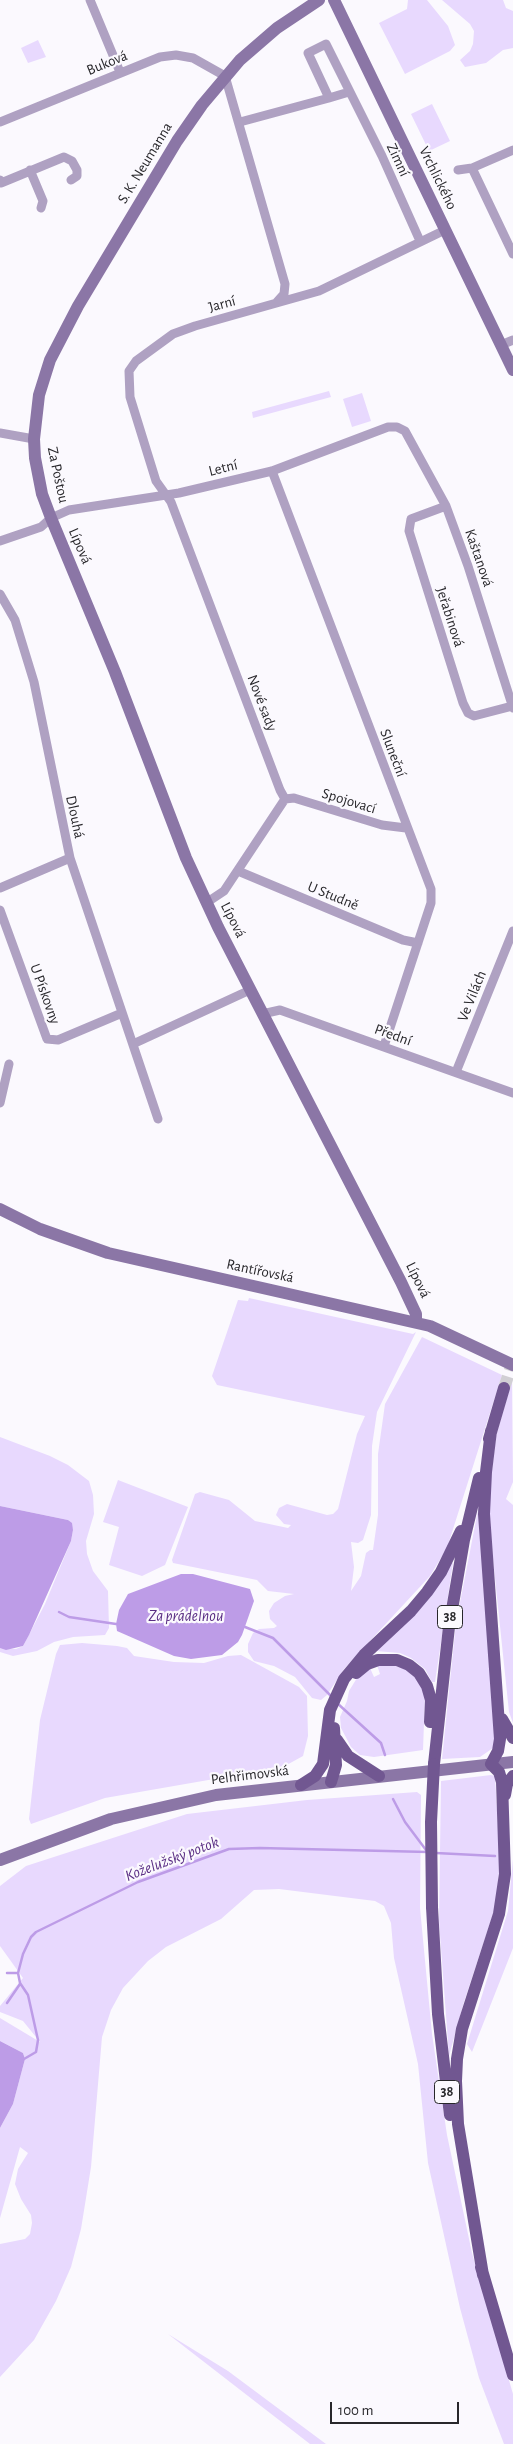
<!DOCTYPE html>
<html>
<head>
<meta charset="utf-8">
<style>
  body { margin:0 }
  #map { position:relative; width:513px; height:2444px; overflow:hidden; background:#fbf9fe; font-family:"Alegreya Sans",sans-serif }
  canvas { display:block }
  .scale { position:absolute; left:330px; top:2402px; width:129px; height:22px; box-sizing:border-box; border:2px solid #28272b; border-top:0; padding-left:6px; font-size:15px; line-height:18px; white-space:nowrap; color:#28272b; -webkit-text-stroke:4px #fbf9fe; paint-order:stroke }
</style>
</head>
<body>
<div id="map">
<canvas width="513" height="2444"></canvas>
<div class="scale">100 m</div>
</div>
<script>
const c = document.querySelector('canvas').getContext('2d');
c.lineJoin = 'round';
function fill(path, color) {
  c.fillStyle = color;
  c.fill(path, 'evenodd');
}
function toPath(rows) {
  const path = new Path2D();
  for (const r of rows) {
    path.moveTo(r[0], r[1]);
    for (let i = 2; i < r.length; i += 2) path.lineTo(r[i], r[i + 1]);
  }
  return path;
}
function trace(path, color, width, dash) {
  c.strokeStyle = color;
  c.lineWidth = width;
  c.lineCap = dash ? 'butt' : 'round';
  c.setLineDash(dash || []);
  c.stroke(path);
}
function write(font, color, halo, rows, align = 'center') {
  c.font = font + ' "Alegreya Sans",sans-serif';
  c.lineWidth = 4.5;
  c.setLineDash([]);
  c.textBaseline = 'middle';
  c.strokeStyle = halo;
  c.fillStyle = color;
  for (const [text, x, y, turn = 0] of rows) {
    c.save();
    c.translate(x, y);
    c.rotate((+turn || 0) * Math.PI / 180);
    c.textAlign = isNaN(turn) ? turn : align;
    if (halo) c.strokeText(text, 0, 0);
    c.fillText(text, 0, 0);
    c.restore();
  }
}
fill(toPath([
  [408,0,427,0,448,26,455,45,450,51,405,74,379,23,407,9],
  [442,0,503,0,506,8,513,11,513,48,503,50,486,63,465,67,460,60,470,51,473,44,474,31,470,24],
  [38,40,46,57,28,63,21,48],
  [432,104,450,141,429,151,411,114],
  [329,391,331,397,253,418,252,412],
  [362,393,371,421,352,427,343,399],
  [249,1298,413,1334,416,1332,377,1412,372,1446,371,1515,363,1540,358,1543,351,1542,354,1567,351,1591,361,1576,366,1553,370,1550,373,1550,378,1515,378,1454,385,1404,422,1337,502,1375,447,1548,430,1576,344,1669,327,1695,321,1700,312,1698,295,1677,274,1666,254,1661,248,1652,248,1644,253,1633,259,1629,274,1628,277,1626,270,1619,269,1611,274,1603,285,1596,294,1594,268,1591,257,1580,173,1563,172,1560,195,1494,200,1492,229,1500,255,1521,288,1528,291,1525,284,1524,276,1515,279,1508,287,1504,327,1515,333,1514,338,1509,357,1434,365,1416,217,1385,212,1376,238,1300,248,1301],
  [512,1381,513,1482,506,1499,513,1505,513,1723,509,1712,491,1540,489,1495,496,1436],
  [0,1437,50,1456,68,1465,89,1481,93,1495,94,1514,86,1541,87,1554,93,1571,108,1591,109,1628,105,1635,73,1637,54,1642,37,1651,13,1656,0,1652,0,1648,16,1649,23,1646,45,1604,71,1541,73,1530,68,1520,0,1506],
  [118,1480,188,1507,165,1565,142,1576,109,1565,119,1527,103,1522],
  [479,1505,496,1740,493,1748,480,1757,442,1759,456,1623],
  [451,1562,453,1563,435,1682,432,1682,425,1669,411,1658,400,1653,376,1651],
  [82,1643,117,1646,127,1648,134,1656,174,1662,204,1663,228,1656,241,1655,299,1687,307,1696,308,1736,303,1756,283,1767,105,1798,31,1824,29,1819,40,1720,56,1654,60,1645],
  [391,1664,407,1670,419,1681,425,1696,423,1750,374,1757,360,1755,351,1747,341,1728,340,1717,347,1701,349,1691,357,1678,370,1668,374,1677,380,1674,377,1665],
  [491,1775,495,1776,500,1861,496,1905,464,2002,449,2056,439,1921,441,1781],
  [417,1792,421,1795,420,1908,432,2034,447,2135,472,2253,513,2394,513,2444,504,2444,479,2378,460,2308,428,2163,418,2064,394,1958,391,1923,384,1906,375,1901,279,1889,254,1890,221,1919,166,1947,148,1961,123,1988,111,2010,102,2037,91,2167,81,2229,71,2267,56,2301,34,2340,0,2377,0,2244,25,2239,30,2234,32,2223,31,2215,21,2199,15,2184,18,2169,28,2153,20,2147,0,2218,0,2128,13,2104,25,2059,23,2053,0,2041,0,2018,40,2042,23,2021,0,2012,0,2006,23,1978,0,1946,0,1886,26,1866,187,1814,307,1800],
  [513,1859,513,1948,472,2052,467,2044,508,1911],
  [168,2334,228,2371,326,2444,310,2444]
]), '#e8d9fe');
fill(toPath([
  [0,1506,68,1520,72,1523,73,1530,71,1541,29,1635,23,1646,6,1650,0,1648],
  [181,1574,193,1574,250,1589,254,1601,242,1635,238,1642,222,1655,191,1659,174,1656,117,1631,116,1624,119,1610,128,1594],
  [0,2041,23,2053,25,2059,13,2104,0,2128]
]), '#bd9ce7');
trace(toPath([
  [59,1612,69,1617,116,1624],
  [245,1627,273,1638,332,1697],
  [337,1703,381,1743,385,1755],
  [393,1799,405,1822,426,1850],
  [436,1853,495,1856],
  [7,1973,18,1973],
  [7,2003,20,1984],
  [24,2059,36,2052,38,2040,28,1995,20,1983,18,1973,23,1954,31,1937,36,1932,138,1882,229,1849,260,1848,428,1852]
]), '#bd9ce7', 2.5);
trace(toPath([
  [504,1388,513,1361]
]), '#d1cfd4', 12, [12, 6]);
trace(toPath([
  [90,0,120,72],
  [349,92,329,98,308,53,326,44,382,156,420,241],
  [0,122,160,57,176,55,193,58,225,76,285,284,284,294,276,303],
  [240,122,329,98],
  [472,168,513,254],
  [30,170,43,201,41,208],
  [458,170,472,168,513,150],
  [0,180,1,183,64,157,72,161,77,170,77,176,71,180],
  [501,345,513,340],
  [0,433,34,439],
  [272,471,431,889,431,903,384,1046],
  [446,506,411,519,409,531,463,703,468,713,474,716,512,706],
  [0,541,41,527,51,518,69,510,179,493,272,471,388,427,397,427,405,431,446,506,468,566,513,708],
  [0,594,15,620,34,682,70,858,158,1119],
  [285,799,280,790,171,502,156,481,130,397,129,371,136,361,173,334,195,326,319,291,445,230],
  [285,799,294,798,382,825,406,828],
  [238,871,403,940,418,943],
  [0,888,70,858],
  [206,903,224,891,285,799],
  [0,910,47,1039,58,1040,122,1013],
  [262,1014,280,1010,513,1093],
  [133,1044,250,990],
  [456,1072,513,931],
  [0,1103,9,1064]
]), '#afa1c2', 9);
trace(toPath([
  [319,0,277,28,240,60,202,105,177,141,78,306,50,360,39,395,34,439,35,458,42,494,51,518,115,672,186,858,218,927,401,1282,416,1314,416,1322],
  [334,0,513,370],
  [0,1209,40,1229,108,1253,430,1326,513,1365],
  [0,1860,111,1819,216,1795,513,1762]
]), '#8b76a6', 12);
trace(toPath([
  [489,1439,504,1388],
  [356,1673,367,1664,378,1660,397,1660,409,1665,419,1673,427,1686,431,1700,430,1722],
  [502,1719,513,1738],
  [337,1740,348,1756,379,1776],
  [434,1764,449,1627,464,1540,479,1478],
  [331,1782,336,1765,334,1728],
  [301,1785,315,1776,323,1764,330,1710,344,1679,364,1655,411,1611,427,1592,441,1572,461,1531],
  [505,1795,507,1784,513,1776],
  [432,1907,438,2014,450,2115],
  [481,2267,513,2375],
  [483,2275,458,2124,456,2081,457,2059,462,2029,499,1914,505,1874,502,1782,499,1772,491,1764,498,1751,500,1739,484,1514,486,1472,491,1431]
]), '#715791', 12);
trace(toPath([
  [432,1907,431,1822,434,1764]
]), '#715791', 12);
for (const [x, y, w] of [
  [450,1617,25],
  [447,2092,25]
]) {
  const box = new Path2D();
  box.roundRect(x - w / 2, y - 11.5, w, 23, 4);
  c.fillStyle = '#fbf9fe';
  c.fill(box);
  trace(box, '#28272b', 1);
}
write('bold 14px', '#28272b', null, [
  ["38",450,1617],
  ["38",447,2092]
]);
write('15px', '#28272b', '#fbf9fe', [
  ["Buková",107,63,-22],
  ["Zimní",398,160,65],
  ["S. K. Neumanna",145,163,-59],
  ["Vrchlického",438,178,64],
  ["Jarní",222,304,-15],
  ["Letní",223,468,-14],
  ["Za Poštou",58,475,78],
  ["Lípová",80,546,67],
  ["Kaštanová",479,558,71],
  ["Jeřabinová",450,617,72],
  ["Nové sady",262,703,69],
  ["Sluneční",393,753,69],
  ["Spojovací",349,801,17],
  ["Dlouhá",75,817,78],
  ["U Studně",333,896,22],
  ["Lípová",233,920,63],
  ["U Pískovny",45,994,70],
  ["Ve Vilách",472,996,-68],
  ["Přední",393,1035,20],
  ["Rantířovská",260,1271,12],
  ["Lípová",418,1280,64],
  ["Pelhřimovská",250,1775,-7]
]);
write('italic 16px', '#5a2e84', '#fbf9fe', [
  ["Za prádelnou",186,1616],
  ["Koželužský potok",172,1859,-21]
]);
</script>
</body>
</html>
